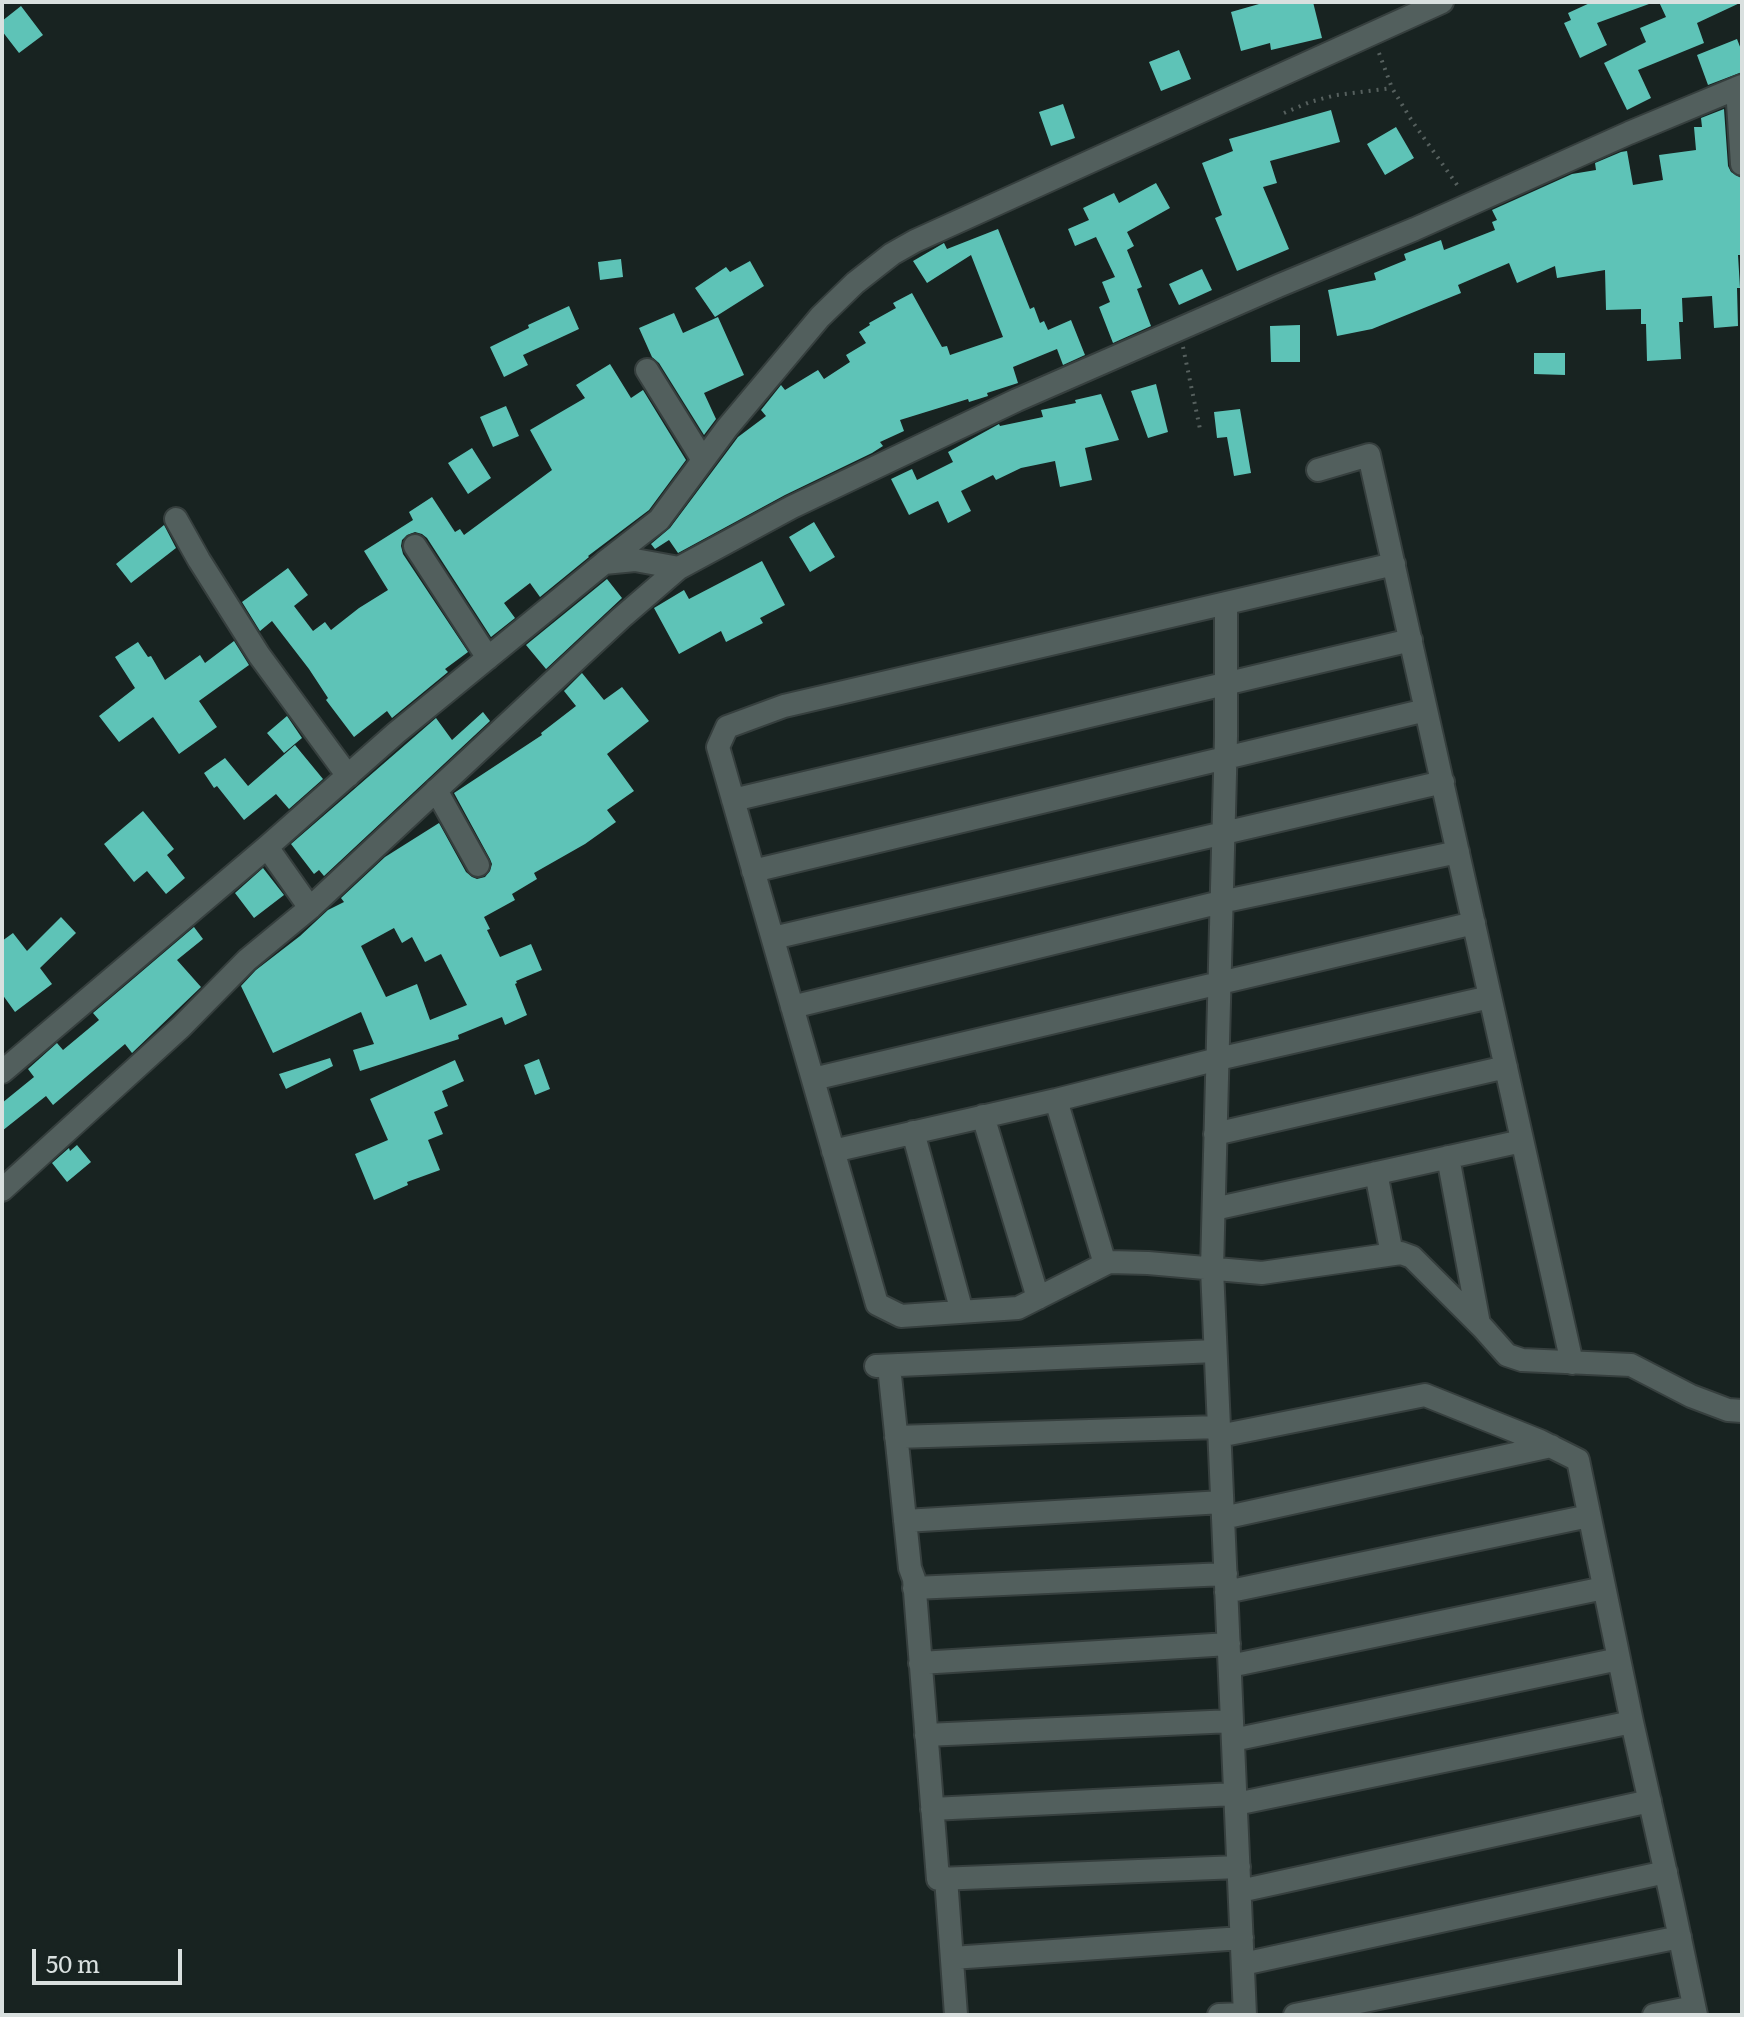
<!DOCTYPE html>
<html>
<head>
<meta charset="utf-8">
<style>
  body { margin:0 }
  #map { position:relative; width:1744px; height:2017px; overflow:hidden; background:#182321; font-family:Literata,serif }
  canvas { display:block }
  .frame { position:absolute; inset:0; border:4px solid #d9e0df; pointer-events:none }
  .scale { position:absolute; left:32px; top:1949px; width:150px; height:36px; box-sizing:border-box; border:4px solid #d9e0df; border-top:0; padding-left:10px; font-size:24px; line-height:28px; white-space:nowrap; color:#d9e0df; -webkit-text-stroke:6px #182321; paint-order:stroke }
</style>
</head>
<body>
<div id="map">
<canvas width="1744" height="2017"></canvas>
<div class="frame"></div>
<div class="scale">50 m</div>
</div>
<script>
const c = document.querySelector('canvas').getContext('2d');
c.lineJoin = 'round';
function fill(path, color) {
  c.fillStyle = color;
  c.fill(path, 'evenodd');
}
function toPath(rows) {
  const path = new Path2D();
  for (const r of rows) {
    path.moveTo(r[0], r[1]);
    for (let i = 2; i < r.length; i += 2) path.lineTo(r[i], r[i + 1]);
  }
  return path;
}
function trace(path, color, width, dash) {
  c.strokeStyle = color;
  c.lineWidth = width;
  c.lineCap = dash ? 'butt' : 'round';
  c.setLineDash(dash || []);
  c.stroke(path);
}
fill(toPath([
  [1266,2,1313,2,1322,38,1271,50,1270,43,1241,51,1231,12],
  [1592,2,1649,2,1649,4,1597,23,1607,45,1580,58,1564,23,1571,20,1568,13],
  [1659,2,1742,2,1697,23,1704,43,1638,70,1651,98,1627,110,1604,63,1646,42,1640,28,1666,17],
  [21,6,43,35,19,53,2,31,2,21],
  [1737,39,1742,52,1742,72,1708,85,1697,55],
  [1179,50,1191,79,1161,91,1149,62],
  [1063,104,1075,138,1051,146,1039,112],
  [1724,109,1728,166,1731,172,1741,178,1741,184,1742,255,1738,255,1740,288,1737,288,1738,326,1714,328,1712,296,1682,298,1683,322,1679,322,1681,359,1647,361,1646,324,1641,324,1641,309,1606,310,1605,270,1557,278,1555,266,1517,283,1509,263,1458,285,1461,293,1372,329,1337,336,1328,290,1376,280,1374,273,1406,260,1404,254,1441,240,1444,250,1495,230,1492,222,1497,220,1492,210,1572,174,1596,170,1595,163,1621,152,1627,151,1633,185,1663,180,1659,155,1696,150,1694,127,1702,127,1701,118],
  [1331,110,1340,142,1270,161,1277,183,1263,187,1289,249,1237,271,1215,218,1222,215,1202,163,1233,151,1229,139],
  [1396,127,1414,158,1385,175,1367,144],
  [1156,183,1170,208,1127,232,1134,246,1127,250,1142,287,1137,289,1151,326,1113,343,1099,307,1110,302,1102,282,1115,277,1096,237,1075,246,1068,229,1089,220,1083,208,1114,193,1119,203],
  [998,229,1030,309,1034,307,1040,323,1044,321,1048,330,1071,320,1085,355,1063,365,1057,349,1013,367,1018,383,987,393,988,396,969,402,968,399,900,420,904,431,880,442,883,446,872,453,785,495,678,553,669,540,655,549,651,544,670,528,738,437,766,416,761,410,781,385,785,390,818,370,824,379,850,362,846,355,866,343,859,332,870,325,869,323,896,308,893,303,912,293,942,347,947,346,950,355,1003,337,971,255,927,283,913,261,944,243,947,249],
  [621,259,623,277,600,280,598,262],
  [750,261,764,286,715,317,695,288,726,267,730,272],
  [1202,269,1212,290,1179,305,1169,284],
  [569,306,579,329,523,355,528,365,504,377,490,347,529,328,528,325],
  [674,313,683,333,718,317,744,375,704,393,716,419,704,435,659,363,652,357,639,328],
  [1300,325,1300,362,1271,362,1270,326],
  [1534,353,1565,353,1565,375,1534,374],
  [610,364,631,398,643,390,686,460,649,510,588,556,589,557,540,597,530,583,504,603,515,618,491,637,427,538,422,534,415,532,407,535,402,540,401,546,403,554,468,652,445,669,448,672,392,718,387,711,354,737,326,700,328,698,309,669,272,621,260,631,242,602,288,568,308,595,294,606,313,631,325,622,331,630,359,608,388,590,364,551,413,520,409,512,432,497,455,532,460,529,464,535,552,470,530,430,585,398,576,385],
  [1156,384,1168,432,1148,438,1131,391],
  [1101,394,1119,440,1085,448,1092,480,1060,487,1055,461,1021,468,996,480,993,475,961,491,971,511,948,523,938,501,909,515,891,479,912,469,917,480,953,462,948,452,999,424,1000,426,1043,417,1041,410,1076,403,1075,400],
  [506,406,519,436,493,447,480,417],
  [1240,409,1251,473,1234,476,1227,437,1217,438,1214,412],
  [472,448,491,478,468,494,448,463],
  [814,522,835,557,810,572,789,537],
  [164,525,176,548,131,583,116,564],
  [762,561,785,605,760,618,763,623,726,642,721,631,679,654,654,608,684,590,689,599],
  [607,579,622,598,546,669,526,645],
  [234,641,249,665,199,701,217,727,179,754,153,717,119,742,99,716,135,688,115,657,138,642,148,657,151,656,165,680,200,655,205,663],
  [582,673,604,700,622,687,649,721,607,754,634,791,607,810,616,822,585,844,534,873,537,879,512,894,515,900,484,917,490,929,487,930,500,957,531,944,542,970,516,981,517,983,515,984,527,1015,505,1025,502,1017,458,1035,459,1039,360,1071,353,1050,374,1044,361,1012,273,1053,241,986,256,970,300,936,328,910,344,902,341,898,385,857,439,823,466,872,472,877,477,879,485,877,490,871,492,864,490,859,454,793,542,735,541,733,576,706,564,691],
  [394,928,402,943,412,937,425,962,441,954,467,1005,430,1020,417,984,386,997,361,946],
  [483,712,490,721,324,876,319,870,314,874,291,844,436,718,452,740],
  [287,716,302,738,284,753,267,733],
  [295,745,323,779,289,809,276,794,244,820,217,786,214,788,204,773,225,758,248,786],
  [143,811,174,849,167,855,185,878,166,894,147,871,134,882,104,844],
  [263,868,284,895,254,918,235,893],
  [61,917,76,933,40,968,52,984,15,1012,2,994,2,941,13,933,27,951],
  [194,927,203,939,177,960,201,987,132,1053,125,1044,53,1105,46,1096,2,1131,2,1103,34,1077,28,1069,57,1043,63,1050,99,1020,93,1013],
  [330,1058,333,1066,286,1089,279,1074],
  [539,1059,550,1089,535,1095,524,1065],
  [455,1060,464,1081,442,1091,448,1106,434,1112,443,1134,428,1140,440,1170,407,1182,408,1185,374,1200,355,1154,388,1140,370,1099],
  [77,1145,91,1162,67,1182,52,1163,69,1148,70,1151]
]), '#5ec3b7');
const minor = toPath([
  [1737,88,1742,164],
  [647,370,703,460],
  [1318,470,1369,455,1572,1363],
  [176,519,199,560,259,655,348,776],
  [415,546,488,658],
  [605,562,659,520,727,428,820,317,855,283,892,254,915,241,1442,2],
  [1394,564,784,706,727,727,718,747,877,1304,901,1316,1018,1308,1109,1262,1148,1263,1262,1273,1401,1253,1412,1257,1483,1328,1507,1355,1522,1360,1631,1365,1691,1396,1728,1410,1742,1411],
  [1226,603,1226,736,1212,1269,1245,2015],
  [436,790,478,865],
  [733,800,1411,640],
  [267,847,310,908],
  [753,871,1426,710],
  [773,938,1443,782],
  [792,1007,1221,902,1458,852],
  [2,1072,267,847,396,733,604,563,635,560,679,568,792,507,1017,400,1278,286,1415,229,1629,133,1742,86],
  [813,1079,1474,923],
  [1056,1100,1105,1264],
  [983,1116,1038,1298],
  [913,1132,962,1312],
  [1215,1134,1506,1067],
  [833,1151,1056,1100,1218,1059,1490,997],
  [1448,1157,1479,1324],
  [1376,1173,1392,1254],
  [2,1190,181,1027,247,960,310,908,621,618,679,568],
  [1214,1209,1522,1141],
  [876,1366,1215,1351],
  [889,1366,910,1568,914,1579,938,1879,1239,1867],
  [1219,1436,1425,1395,1540,1441,1578,1460,1632,1722],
  [896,1437,1219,1427],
  [1223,1518,1551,1446],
  [905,1521,1222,1502],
  [914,1588,1226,1574],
  [1226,1592,1589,1516],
  [920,1663,1229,1644],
  [1230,1666,1604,1588],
  [926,1735,1232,1721],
  [1233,1740,1619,1659],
  [1236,1804,1632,1722,1673,1905,1696,2015],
  [932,1809,1235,1794],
  [946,1878,956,2015],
  [1240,1891,1650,1801],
  [952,1958,1242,1938],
  [1243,1964,1666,1872],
  [1219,2015,1245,2014],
  [1295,2015,1680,1937],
  [1654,2015,1694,2007]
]);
trace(minor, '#363f3e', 26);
trace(toPath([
  [1379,53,1392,88,1412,121,1460,189],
  [1284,113,1310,102,1336,95,1392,88],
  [1183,347,1200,429]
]), '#56605e', 4, [2, 6]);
trace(minor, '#525f5d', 22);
</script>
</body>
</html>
